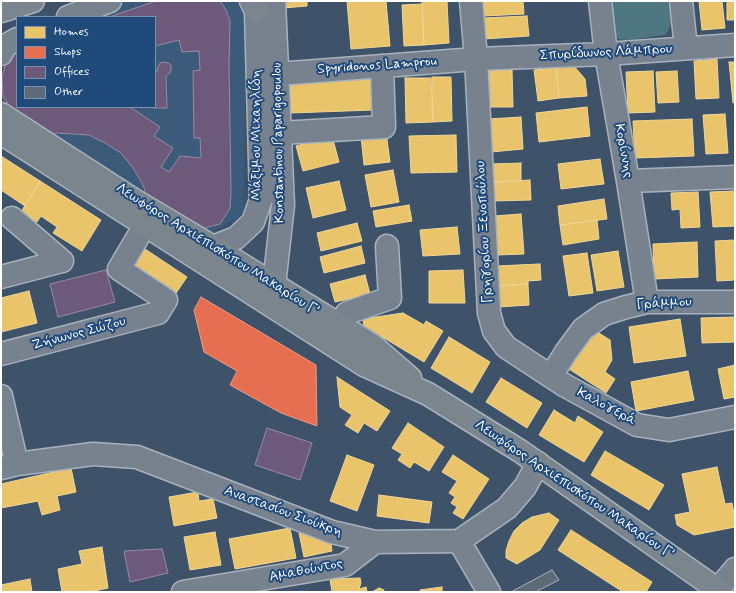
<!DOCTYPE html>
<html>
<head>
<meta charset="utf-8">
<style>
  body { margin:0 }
  #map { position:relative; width:736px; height:593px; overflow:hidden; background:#3e5369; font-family:Mynerve,sans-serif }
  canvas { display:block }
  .frame { position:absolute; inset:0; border:2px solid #fff; pointer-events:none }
  .legend { position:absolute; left:16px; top:16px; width:140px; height:92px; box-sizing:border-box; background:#1f4a7a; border:1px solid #7992af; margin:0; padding:5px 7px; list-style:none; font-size:12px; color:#fff }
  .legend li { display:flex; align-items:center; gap:8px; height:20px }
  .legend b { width:20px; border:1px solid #7992af }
</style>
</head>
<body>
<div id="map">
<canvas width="736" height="593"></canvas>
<div class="frame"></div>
<ul class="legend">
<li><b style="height:11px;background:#e9c46a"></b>Homes</li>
<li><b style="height:11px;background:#e76f51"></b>Shops</li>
<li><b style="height:11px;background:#6d597a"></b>Offices</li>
<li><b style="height:11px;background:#5e6b77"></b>Other</li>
</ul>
</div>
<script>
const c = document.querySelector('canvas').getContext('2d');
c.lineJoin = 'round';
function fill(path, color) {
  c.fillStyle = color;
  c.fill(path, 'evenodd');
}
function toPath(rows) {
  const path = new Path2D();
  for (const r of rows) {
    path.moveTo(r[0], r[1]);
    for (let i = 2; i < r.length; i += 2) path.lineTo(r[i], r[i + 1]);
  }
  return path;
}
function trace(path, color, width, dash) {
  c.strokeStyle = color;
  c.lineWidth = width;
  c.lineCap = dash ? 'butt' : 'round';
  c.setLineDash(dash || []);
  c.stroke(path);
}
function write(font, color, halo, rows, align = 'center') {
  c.font = font + ' Mynerve,sans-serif';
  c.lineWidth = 4;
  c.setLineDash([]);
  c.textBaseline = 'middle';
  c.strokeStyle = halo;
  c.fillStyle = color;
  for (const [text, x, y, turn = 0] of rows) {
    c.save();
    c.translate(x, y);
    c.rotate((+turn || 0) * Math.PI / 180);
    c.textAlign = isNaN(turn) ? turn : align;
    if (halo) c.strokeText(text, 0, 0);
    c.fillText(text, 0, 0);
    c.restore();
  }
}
fill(toPath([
  [130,1,241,1,247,5,243,214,204,236,6,114,1,100,1,65,17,43,17,107,155,107,155,17,87,17]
]), '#3c5a79');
fill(toPath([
  [610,1,668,1,671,23,668,31,665,35,627,40,619,39,615,35,613,31]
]), '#4e7782');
const homes = toPath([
  [283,1,307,1,307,6,283,8,283,1],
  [347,1,386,1,390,46,351,49,347,1],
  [422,1,447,1,449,43,424,45,422,1],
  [482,1,523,1,524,14,483,16,482,1],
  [699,1,722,1,725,28,702,30,699,1],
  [727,1,735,1,735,20,727,20,727,1],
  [422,4,424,45,404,46,402,5,422,4],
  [527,16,529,36,484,39,483,18,527,16],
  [717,59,719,98,696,99,694,61,717,59],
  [729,62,735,62,735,102,733,103,729,62],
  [573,65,585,79,587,96,559,98,556,68,573,65],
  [556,68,559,98,538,101,534,70,556,68],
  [512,70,513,107,487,107,486,71,512,70],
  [653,71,655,112,628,113,626,72,653,71],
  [677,71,679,102,658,103,656,72,677,71],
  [432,77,451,77,452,121,433,122,432,77],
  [405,78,431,78,433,122,406,123,405,78],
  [373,79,374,110,290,113,288,82,373,79],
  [587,107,590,136,539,142,536,113,587,107],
  [725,114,728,153,706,154,703,115,725,114],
  [521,117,523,149,491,152,489,119,521,117],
  [692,119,694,156,635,158,633,121,692,119],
  [386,132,390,162,364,165,361,136,386,132],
  [456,135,457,172,411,173,409,136,456,135],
  [332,136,339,162,303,171,296,146,332,136],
  [1,156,40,181,25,206,1,190,1,156],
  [600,159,604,184,561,189,558,164,600,159],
  [521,163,521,181,493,182,492,164,521,163],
  [393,170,399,202,371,207,365,175,393,170],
  [530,180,531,200,493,201,493,182,530,180],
  [40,181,101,220,82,251,53,233,57,227,41,216,37,222,21,212,40,181],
  [339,181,346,210,313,218,306,188,339,181],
  [735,191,735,226,713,227,710,192,735,191],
  [698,192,700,227,681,228,680,209,672,210,671,193,698,192],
  [604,199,607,219,560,225,558,206,604,199],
  [409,205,412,221,376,227,373,211,409,205],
  [521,214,524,254,497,255,494,216,521,214],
  [597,220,599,239,563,245,560,225,597,220],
  [357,223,362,241,321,251,317,233,357,223],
  [457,227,460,254,423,256,420,230,457,227],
  [735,240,735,280,717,281,715,241,735,240],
  [697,242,698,277,654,279,653,244,697,242],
  [139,245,187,277,174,296,126,264,139,245],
  [361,246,365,263,324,273,320,257,361,246],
  [618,251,624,287,597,291,591,255,618,251],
  [587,253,593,293,569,296,563,256,587,253],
  [540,264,541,280,528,281,528,284,497,286,496,266,540,264],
  [463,270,465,303,429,303,429,271,463,270],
  [365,275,370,294,335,302,330,284,365,275],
  [528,284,529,305,499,307,497,286,528,284],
  [29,291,37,323,1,332,1,298,29,291],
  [403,313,424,325,426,321,443,331,424,362,364,326,363,319,403,313],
  [735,317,735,342,702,343,701,318,735,317],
  [680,319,686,356,634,363,629,327,680,319],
  [594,330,610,340,612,360,605,372,615,379,606,393,569,369,594,330],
  [449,337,490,362,472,393,431,368,449,337],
  [735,365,735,397,724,399,718,369,735,365],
  [688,371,694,400,636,411,631,382,688,371],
  [337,377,390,411,377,431,364,423,358,433,345,425,352,415,340,407,337,377],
  [501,378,542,403,527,428,486,402,501,378],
  [554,410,575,423,578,416,603,432,584,462,539,435,554,410],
  [408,423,444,447,429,471,414,462,410,468,398,460,402,454,392,448,408,423],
  [605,451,664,485,649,510,591,475,605,451],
  [347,455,374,465,357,511,330,501,347,455],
  [453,455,489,479,463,519,453,513,457,507,451,503,455,497,449,493,457,481,442,472,453,455],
  [717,467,725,504,732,503,735,518,735,527,694,535,677,525,675,515,690,512,682,474,717,467],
  [71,468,76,492,57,496,60,510,42,515,38,501,1,508,1,484,71,468],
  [198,492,199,501,213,499,217,518,174,526,169,497,198,492],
  [379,495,432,502,429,523,377,516,379,495],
  [549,513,559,520,540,550,517,564,506,558,506,551,509,541,514,531,522,523,532,517,549,513],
  [290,528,296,558,235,569,229,539,290,528],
  [571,530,652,582,646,592,623,592,558,550,571,530],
  [215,532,221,565,190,570,184,537,215,532],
  [306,532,331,544,332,551,304,557,299,533,306,532],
  [102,547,108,588,90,592,62,592,58,569,82,564,79,551,102,547],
  [360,578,361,583,359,589,366,587,367,592,332,592,330,579,360,578],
  [30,579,32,592,1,592,1,585,30,579],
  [442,587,442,592,421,592,420,590,442,587],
  [379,588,384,590,384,592,372,592,379,588]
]);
fill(homes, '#e9c46a');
trace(homes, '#f0d697', 1);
const shops = toPath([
  [201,297,316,365,317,426,281,413,230,385,237,371,204,352,194,310,201,297]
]);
fill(shops, '#e76f51');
trace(shops, '#ee9a85', 1);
const offices = toPath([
  [156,1,220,1,226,10,230,21,229,64,231,192,230,208,220,224,204,228,189,224,143,194,145,190,141,181,133,168,121,153,105,143,89,135,56,133,52,138,12,111,3,96,2,77,6,62,17,52,17,107,130,107,160,127,154,136,173,148,161,167,169,172,180,156,201,158,200,138,194,138,193,71,200,70,199,51,182,52,179,40,155,46,155,17,109,17,156,1],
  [164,62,168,63,171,65,171,70,170,73,166,76,167,108,154,108,152,107,155,107,155,71,157,71,158,67,160,63,164,62],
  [106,270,115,302,58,317,50,284,106,270],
  [267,428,312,443,300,480,255,465,267,428],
  [162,549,168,573,130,582,124,551,162,549]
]);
fill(offices, '#6d597a');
trace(offices, '#998ba2', 1);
const building = toPath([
  [552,570,559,580,535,592,511,592,552,570]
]);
fill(building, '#5e6b77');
trace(building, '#a8b2bc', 1);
const minor = toPath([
  [471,1,476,59,489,313,494,331,506,347,564,385,637,425,669,430,735,417],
  [600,1,606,54,628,181,647,302],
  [681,1,686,48],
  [68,17,110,1],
  [1,54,5,46,17,39],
  [277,74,476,59,606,54,735,45],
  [280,133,384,127,382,66],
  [628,181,735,177],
  [12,218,62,261],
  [213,247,236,238,253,222,261,199,256,11,251,1],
  [1,277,62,261],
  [274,285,283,205,274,1],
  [339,325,347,313,390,298,387,246],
  [1,354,158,313,166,300,119,269,145,225],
  [551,376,566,352,583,329,604,314,626,307,647,302,735,302],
  [1,396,17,464],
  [1,468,17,464,93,454,137,457,332,532,375,542,459,541,507,508,525,487,538,463],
  [459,541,489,592],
  [718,589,735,569],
  [183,592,345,565,375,542]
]);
const major = toPath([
  [1,11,33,1],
  [256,11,256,1],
  [1,114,134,200,213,247,372,345,410,378],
  [1,133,364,365,428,394,520,451,721,592]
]);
trace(minor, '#a8b2bc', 25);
trace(major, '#a8b2bc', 25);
trace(minor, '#77828e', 22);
trace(major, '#7a858d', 22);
write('14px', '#fff', '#1f4a7a', [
  ["Σπυρίδωνος Λάμπρου",606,53,-3],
  ["Spyridonos Lamprou",377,66,-4],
  ["Μάξιμου Μιχαηλίδη",257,135,-90],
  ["Konstantinou Paparigopoulou",279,143,-91],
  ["Κορίννης",623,151,80],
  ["Γρηγορίου Ξενοπούλου",485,232,-93],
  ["Λεωφόρος Αρχιεπισκόπου Μακαρίου Γ’",217,250,32],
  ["Γράμμου",664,304,-3],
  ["Ζήνωνος Σώζου",79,334,-15],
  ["Καλογερά",606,407,28],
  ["Λεωφόρος Αρχιεπισκόπου Μακαρίου Γ’",574,490,34],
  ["Αναστασίου Σιούκρη",283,512,20],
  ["Αμαθούντος",306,571,-11]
]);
</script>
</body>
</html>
